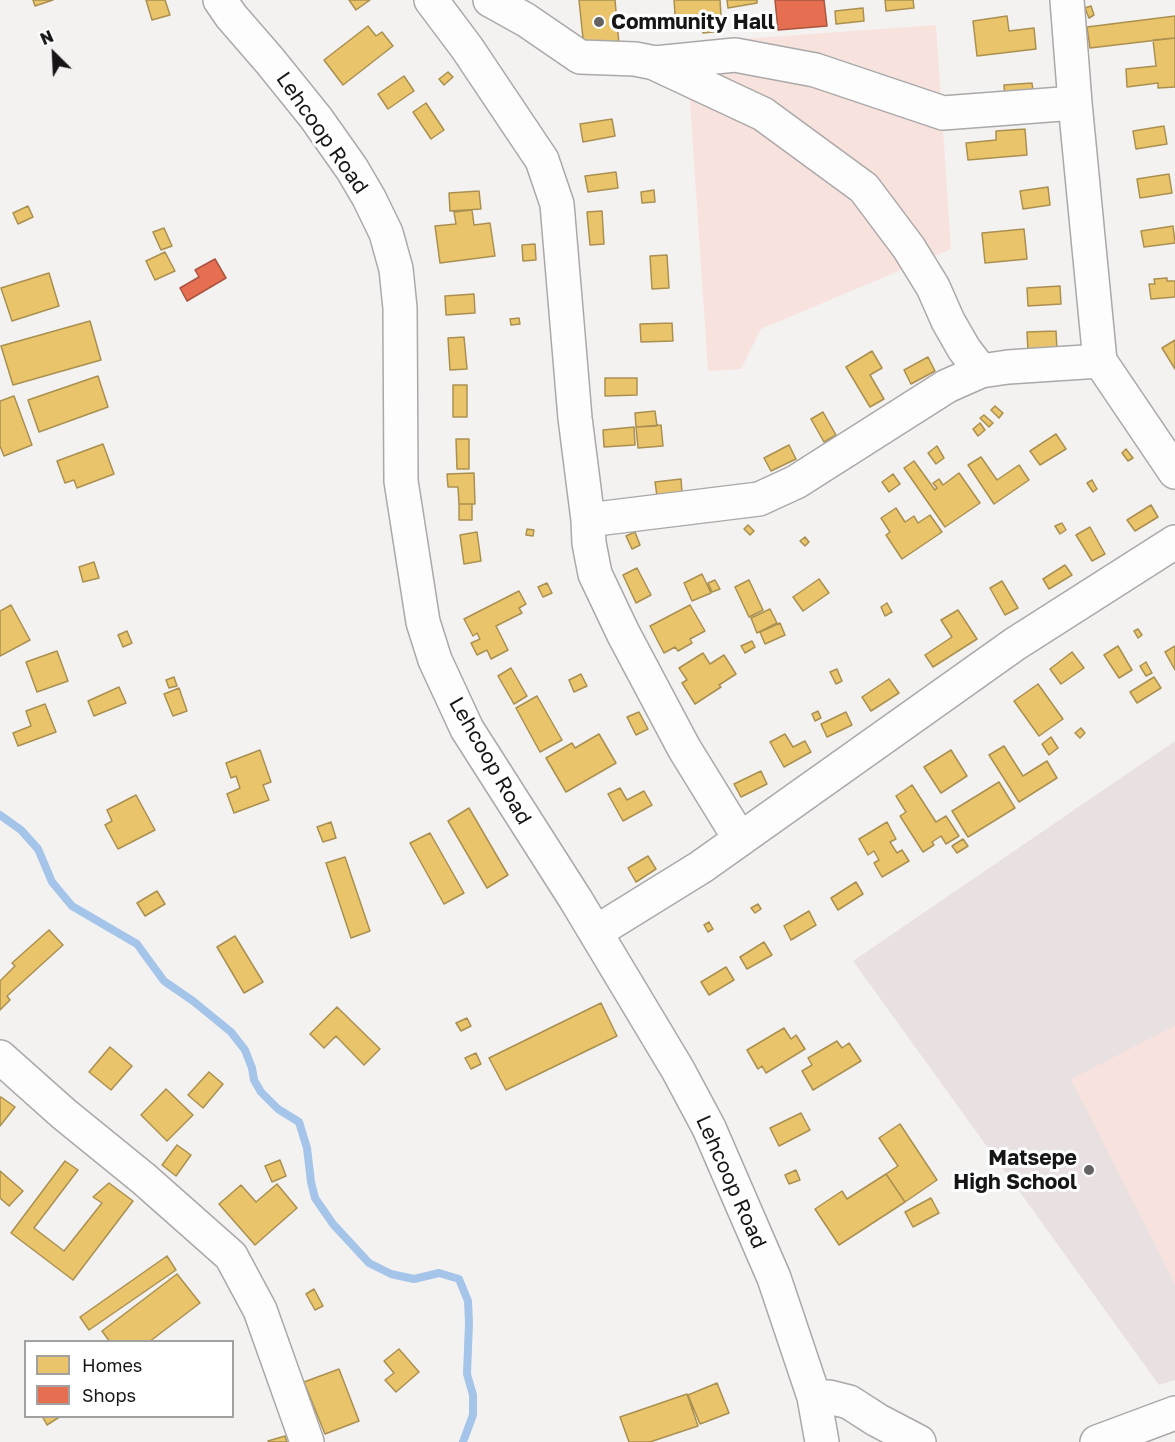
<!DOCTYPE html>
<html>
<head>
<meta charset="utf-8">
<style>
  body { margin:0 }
  #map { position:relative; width:1175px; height:1442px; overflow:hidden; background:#f4f2f1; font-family:"Golos Text",sans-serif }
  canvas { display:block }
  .legend { position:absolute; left:24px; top:1340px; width:210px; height:78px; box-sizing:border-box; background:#fff; border:2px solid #a2a1a1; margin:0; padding:8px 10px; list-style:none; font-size:18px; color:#171515 }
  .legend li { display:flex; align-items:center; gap:12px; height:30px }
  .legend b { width:30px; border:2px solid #a2a1a1 }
  .north { position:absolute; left:24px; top:24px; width:60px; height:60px; -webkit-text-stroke:4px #fff; paint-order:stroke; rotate:336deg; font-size:16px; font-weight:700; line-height:24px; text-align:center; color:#171515 }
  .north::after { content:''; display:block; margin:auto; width:21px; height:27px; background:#171515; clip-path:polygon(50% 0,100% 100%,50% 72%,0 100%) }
</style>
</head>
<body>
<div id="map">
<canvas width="1175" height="1442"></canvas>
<ul class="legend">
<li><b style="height:16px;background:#e9c46a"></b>Homes</li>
<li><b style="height:16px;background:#e76f51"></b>Shops</li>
</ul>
<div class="north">N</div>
</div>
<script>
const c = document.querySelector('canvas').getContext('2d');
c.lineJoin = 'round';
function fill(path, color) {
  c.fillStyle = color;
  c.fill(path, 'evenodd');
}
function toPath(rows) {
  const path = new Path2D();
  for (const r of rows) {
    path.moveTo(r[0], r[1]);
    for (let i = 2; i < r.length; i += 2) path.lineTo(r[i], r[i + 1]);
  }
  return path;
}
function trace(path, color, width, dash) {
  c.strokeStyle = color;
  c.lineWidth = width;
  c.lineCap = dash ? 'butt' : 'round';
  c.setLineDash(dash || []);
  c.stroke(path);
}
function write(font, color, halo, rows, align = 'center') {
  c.font = font + ' "Golos Text",sans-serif';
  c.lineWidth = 6;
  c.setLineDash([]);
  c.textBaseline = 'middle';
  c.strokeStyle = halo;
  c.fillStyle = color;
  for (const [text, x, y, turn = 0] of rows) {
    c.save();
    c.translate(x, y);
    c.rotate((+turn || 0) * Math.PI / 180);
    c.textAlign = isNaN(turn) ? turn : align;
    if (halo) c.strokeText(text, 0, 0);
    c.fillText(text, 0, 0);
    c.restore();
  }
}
fill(toPath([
  [1175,741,1175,1380,1159,1385,853,961]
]), '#e9e1e1');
fill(toPath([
  [936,25,951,249,761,329,741,369,708,371,686,43],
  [1175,1026,1175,1284,1071,1079]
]), '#f8e2dd');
const homes = toPath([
  [33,0,53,0,35,6,33,0],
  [146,0,165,0,170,15,152,20,146,0],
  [349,0,370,0,356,10,349,0],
  [579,0,615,0,619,44,584,48,579,0],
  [674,0,720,0,722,31,703,33,703,25,676,27,674,0],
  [727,0,757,0,757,3,728,8,727,0],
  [885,0,913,0,914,8,886,11,885,0],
  [1091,6,1094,15,1089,18,1085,8,1091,6],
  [863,8,864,21,836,24,835,11,863,8],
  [1007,16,1009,31,1034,28,1036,49,977,56,973,21,1007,16],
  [1175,16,1175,38,1090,48,1087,27,1175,16],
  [368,26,376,36,382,32,393,46,343,85,324,60,368,26],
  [1175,38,1175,87,1158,88,1158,83,1127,87,1126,69,1156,66,1153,40,1175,38],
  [448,72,453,77,444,85,439,79,448,72],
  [404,76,414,91,388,109,378,94,404,76],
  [1032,83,1034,97,1005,100,1004,85,1032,83],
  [426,103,444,130,431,139,413,112,426,103],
  [612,119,615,136,583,142,580,124,612,119],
  [1164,126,1167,144,1136,149,1133,131,1164,126],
  [1025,129,1027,155,968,160,966,143,996,140,996,131,1025,129],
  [616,172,618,188,588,192,585,176,616,172],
  [1169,174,1172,193,1140,198,1137,179,1169,174],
  [1048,187,1050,205,1023,209,1020,191,1048,187],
  [654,190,655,202,642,203,641,192,654,190],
  [479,191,481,209,450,211,449,193,479,191],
  [28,206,33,217,18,224,13,213,28,206],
  [472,210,474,225,490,223,495,256,440,263,435,226,456,224,454,212,472,210],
  [602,211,604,244,590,245,587,212,602,211],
  [1173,226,1175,243,1144,247,1141,231,1173,226],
  [164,228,172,246,161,250,153,232,164,228],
  [1024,229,1027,259,985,263,982,233,1024,229],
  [535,244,536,260,523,261,522,245,535,244],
  [165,252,175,271,155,280,146,261,165,252],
  [667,255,669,288,652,289,650,256,667,255],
  [49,273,59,306,12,321,1,288,49,273],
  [1167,278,1167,281,1175,281,1175,297,1151,299,1149,284,1155,284,1154,279,1167,278],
  [1060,286,1061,304,1028,306,1027,288,1060,286],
  [474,294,475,313,446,315,445,296,474,294],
  [519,318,520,324,511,325,510,319,519,318],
  [90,321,101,360,13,385,1,346,90,321],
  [672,323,673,341,641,342,640,324,672,323],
  [1056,331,1057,350,1028,351,1027,332,1056,331],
  [464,337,467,369,450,370,448,338,464,337],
  [1175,340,1175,369,1162,348,1175,340],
  [872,351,882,368,870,375,884,399,870,407,846,367,872,351],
  [928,357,935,371,911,384,904,370,928,357],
  [98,376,108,407,39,432,28,400,98,376],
  [605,378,637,378,637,395,605,396,605,378],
  [453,385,467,385,467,417,453,417,453,385],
  [14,396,32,445,4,456,0,446,0,401,14,396],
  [995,406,1003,413,999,418,991,410,995,406],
  [655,411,657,426,636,427,635,413,655,411],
  [823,412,836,435,824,442,811,419,823,412],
  [984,415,993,423,989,427,980,418,984,415],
  [980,423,985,430,978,436,973,429,980,423],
  [661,425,663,446,638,448,636,427,661,425],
  [634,427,635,445,604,447,603,430,634,427],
  [1056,434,1066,449,1040,465,1030,451,1056,434],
  [456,439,469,439,469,469,457,469,456,439],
  [103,444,114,474,77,488,74,480,65,483,57,461,103,444],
  [789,445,796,459,771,471,764,458,789,445],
  [937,446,944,458,936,464,928,453,937,446],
  [1126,449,1133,458,1128,461,1122,453,1126,449],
  [981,457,997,480,1019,465,1029,480,994,504,968,465,981,457],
  [914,461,935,490,937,488,933,483,939,479,943,485,959,473,980,503,945,527,904,468,914,461],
  [474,473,475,504,459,504,458,487,448,487,447,474,474,473],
  [893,474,900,484,889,492,882,482,893,474],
  [681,479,682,493,657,496,655,482,681,479],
  [1092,480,1097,489,1093,492,1087,483,1092,480],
  [459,504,472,504,472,520,459,520,459,504],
  [1151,505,1158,517,1135,531,1127,520,1151,505],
  [896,508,905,522,914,516,918,523,930,515,942,532,902,559,886,535,890,532,881,518,896,508],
  [1062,523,1066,530,1060,534,1055,526,1062,523],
  [748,525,754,531,750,535,744,529,748,525],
  [1090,527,1105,554,1092,561,1076,535,1090,527],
  [527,529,534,530,533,536,526,535,527,529],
  [477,532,481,561,464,564,460,535,477,532],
  [635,532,640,545,632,549,626,536,635,532],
  [805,537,809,542,805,546,800,541,805,537],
  [94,562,99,578,83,582,79,567,94,562],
  [1065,565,1072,575,1049,589,1043,579,1065,565],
  [637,568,651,595,636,603,623,575,637,568],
  [702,574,711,593,692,601,684,583,702,574],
  [819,579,829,593,803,611,793,597,819,579],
  [715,580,720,589,712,592,708,583,715,580],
  [749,580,763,610,749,617,735,587,749,580],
  [1002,581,1018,608,1005,615,990,588,1002,581],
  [547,583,552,593,543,597,538,587,547,583],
  [519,591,526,604,519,608,522,613,496,626,508,650,491,659,487,650,477,655,471,643,480,639,477,633,473,636,464,619,519,591],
  [887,603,892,612,885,616,881,607,887,603],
  [11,605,30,640,0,656,0,611,11,605],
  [690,605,705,631,690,639,692,643,678,651,675,647,664,653,650,626,690,605],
  [770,609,777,623,757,633,751,618,770,609],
  [958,610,977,639,933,667,925,655,952,637,941,620,958,610],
  [780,623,785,635,765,644,760,632,780,623],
  [1138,629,1142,635,1138,638,1134,631,1138,629],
  [127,631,132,643,123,647,118,635,127,631],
  [752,641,755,647,745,653,741,646,752,641],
  [1118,646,1132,670,1119,678,1104,655,1118,646],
  [1175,646,1175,670,1165,652,1175,646],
  [57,651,68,681,37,692,26,662,57,651],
  [1072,652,1084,668,1061,684,1050,669,1072,652],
  [703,653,710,664,724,655,736,674,719,685,721,687,695,704,682,683,687,680,679,668,703,653],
  [1146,662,1152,673,1146,676,1140,666,1146,662],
  [511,668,527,696,514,704,498,676,511,668],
  [837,669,842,681,836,684,830,672,837,669],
  [581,674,587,686,574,692,569,680,581,674],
  [174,677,177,686,169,688,166,680,174,677],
  [1154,677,1161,688,1137,703,1130,692,1154,677],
  [889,679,899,693,871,711,862,697,889,679],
  [1038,684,1063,719,1039,736,1014,701,1038,684],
  [119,687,126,703,94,716,88,701,119,687],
  [179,688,187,711,173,716,164,694,179,688],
  [537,696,562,740,540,752,516,708,537,696],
  [45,704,56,732,18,746,13,733,31,726,26,711,45,704],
  [818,711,821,718,815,721,812,714,818,711],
  [639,712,648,729,636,735,627,717,639,712],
  [846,712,852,725,827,737,821,724,846,712],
  [1081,728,1085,733,1080,738,1075,733,1081,728],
  [599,734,616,763,566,792,546,758,572,743,575,748,599,734],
  [785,734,793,747,805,741,811,752,784,767,770,742,785,734],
  [1051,737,1058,748,1049,755,1042,744,1051,737],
  [1004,746,1023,776,1047,761,1057,778,1019,802,989,755,1004,746],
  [260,750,271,782,263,785,269,800,234,813,227,794,240,788,236,776,231,778,226,763,260,750],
  [951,750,967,776,941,793,924,767,951,750],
  [761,771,767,784,741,797,734,784,761,771],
  [999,782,1015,808,968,837,952,811,999,782],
  [912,785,936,822,946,816,959,836,946,844,941,836,932,842,934,845,923,852,900,816,906,812,896,796,912,785],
  [620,788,627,800,644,791,652,805,623,821,608,794,620,788],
  [136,795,155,830,118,849,105,825,112,821,107,810,136,795],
  [469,808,508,875,487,888,448,821,469,808],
  [331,822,336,838,323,842,317,827,331,822],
  [887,822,896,839,890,842,897,853,902,850,909,861,882,877,874,863,879,860,874,851,868,855,859,839,887,822],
  [430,833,464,893,444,904,410,843,430,833],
  [963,839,968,846,957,853,952,846,963,839],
  [648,856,656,869,636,882,628,868,648,856],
  [345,857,370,931,351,938,326,863,345,857],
  [856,882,863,894,838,910,831,898,856,882],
  [157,891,165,904,145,916,137,903,157,891],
  [758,904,761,909,755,913,751,908,758,904],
  [809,911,816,925,791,940,784,926,809,911],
  [709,922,713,929,708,932,704,925,709,922],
  [49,930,63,945,7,996,10,1000,0,1010,0,981,15,966,12,963,49,930],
  [235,936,263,982,244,993,217,947,235,936],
  [764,942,772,955,747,969,740,957,764,942],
  [726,967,734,980,709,995,701,982,726,967],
  [601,1003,617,1036,506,1090,489,1058,601,1003],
  [337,1007,380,1049,364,1065,336,1036,324,1048,310,1034,337,1007],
  [467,1018,471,1026,461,1031,456,1023,467,1018],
  [784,1028,791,1039,796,1035,805,1049,766,1073,762,1066,758,1069,747,1050,784,1028],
  [837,1041,842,1048,849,1043,861,1061,813,1090,802,1071,812,1065,808,1058,837,1041],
  [110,1047,132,1066,111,1090,89,1072,110,1047],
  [476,1053,481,1064,471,1069,465,1058,476,1053],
  [209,1072,223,1084,203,1108,188,1095,209,1072],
  [166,1089,193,1115,167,1141,141,1115,166,1089],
  [1,1097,15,1107,0,1126,0,1098,1,1097],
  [801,1113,810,1130,779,1146,770,1128,801,1113],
  [900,1124,937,1180,905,1202,886,1174,898,1166,879,1138,900,1124],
  [177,1145,191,1155,176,1176,162,1165,177,1145],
  [280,1160,286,1176,272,1182,265,1166,280,1160],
  [65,1161,78,1170,34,1228,64,1251,102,1203,93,1197,109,1183,133,1201,73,1280,11,1233,65,1161],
  [796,1170,800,1180,789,1184,785,1175,796,1170],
  [0,1171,23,1191,9,1206,0,1198,0,1171],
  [886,1174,905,1202,839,1245,815,1209,842,1191,847,1199,886,1174],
  [277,1184,297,1208,255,1245,219,1204,241,1185,256,1202,277,1184],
  [931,1198,939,1213,913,1227,905,1212,931,1198],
  [167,1256,176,1270,89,1330,80,1317,167,1256],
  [177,1274,200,1303,149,1342,110,1342,102,1331,177,1274],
  [314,1289,323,1306,315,1310,306,1294,314,1289],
  [399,1349,419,1372,396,1392,385,1380,394,1373,384,1361,399,1349],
  [339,1369,359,1421,325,1434,304,1382,339,1369],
  [717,1383,729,1413,700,1424,688,1395,717,1383],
  [687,1394,698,1426,650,1442,629,1442,620,1417,687,1394],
  [42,1416,61,1416,47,1425,42,1416],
  [285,1436,287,1442,269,1442,268,1441,285,1436]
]);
fill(homes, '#e9c46a');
trace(homes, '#aa9050', 1.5);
const shops = toPath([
  [775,0,824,0,827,26,778,30,775,0],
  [215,259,226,278,187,301,180,288,199,277,195,270,215,259]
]);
fill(shops, '#e76f51');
trace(shops, '#a9543f', 1.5);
trace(toPath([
  [0,815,21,830,38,849,52,882,72,906,137,944,164,981,193,1001,231,1032,245,1050,252,1068,254,1080,261,1092,278,1109,299,1122,307,1148,311,1182,315,1198,333,1224,369,1263,391,1274,414,1279,439,1273,459,1279,468,1301,469,1323,467,1374,473,1395,473,1415,463,1442]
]), '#a4c5e9', 8);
const minor = toPath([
  [220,0,231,16,270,61,316,118,352,169,369,198,386,233,396,269,400,308,401,481,423,622,435,660,467,729,576,900,678,1070,709,1128,774,1278,814,1397,822,1442],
  [431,0,467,48,542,160,557,204,575,418,588,520,589,543,595,574,623,633,684,748,740,839],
  [490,0,526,20,580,57,635,59,655,63,735,55,815,70,943,113,1075,103],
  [1067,0,1075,103,1100,361,1175,472],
  [656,64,763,114,864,188,909,248,933,287,948,321,964,349,981,371],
  [588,520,759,499,796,482,947,386,981,371,1008,367,1100,361],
  [596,932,701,867,1015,644,1175,542],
  [0,1057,64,1114,144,1179,231,1256,260,1310,307,1442],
  [814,1397,829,1397,849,1402,877,1420,919,1442],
  [1097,1442,1175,1413]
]);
trace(minor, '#aaa8a8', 36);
trace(minor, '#fdfdfd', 33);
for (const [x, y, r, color] of [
  [599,22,6,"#646262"],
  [1089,1170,6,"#646262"]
]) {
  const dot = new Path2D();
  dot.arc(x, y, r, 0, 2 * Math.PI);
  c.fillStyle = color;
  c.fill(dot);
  trace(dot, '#fff', 2);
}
write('bold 21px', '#171515', '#fff', [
  ["Community Hall",611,22],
  ["Matsepe",1077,1158,"right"],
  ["High School",1077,1182,"right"]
], 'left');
write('21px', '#171515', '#fff', [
  ["Lehcoop Road",322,133,55],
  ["Lehcoop Road",490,761,60],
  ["Lehcoop Road",731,1182,66]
]);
</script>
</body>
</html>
